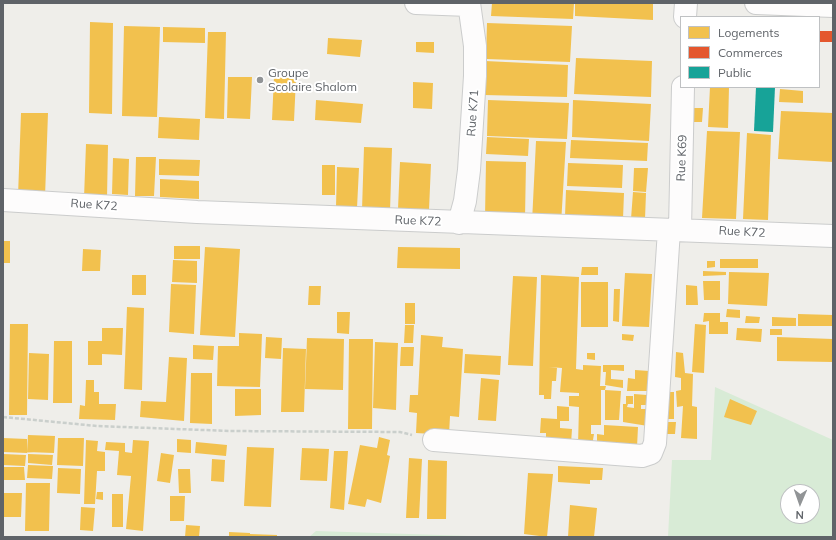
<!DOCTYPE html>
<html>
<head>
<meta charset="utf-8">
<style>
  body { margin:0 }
  #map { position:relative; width:836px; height:540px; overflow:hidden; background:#efeeea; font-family:Mulish,sans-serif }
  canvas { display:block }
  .frame { position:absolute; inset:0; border:4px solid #5f6368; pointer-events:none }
  .legend { position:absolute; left:680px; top:16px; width:140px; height:72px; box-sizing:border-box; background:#fff; border:1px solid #bfc1c3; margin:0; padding:5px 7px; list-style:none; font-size:12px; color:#5f6368 }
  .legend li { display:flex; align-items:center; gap:8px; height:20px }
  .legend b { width:20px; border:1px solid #bfc1c3 }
  .north { position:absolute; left:780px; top:484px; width:40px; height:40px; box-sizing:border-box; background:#fff; border:1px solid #bfc1c3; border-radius:50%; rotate:182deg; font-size:11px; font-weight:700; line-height:16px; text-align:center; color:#5f6368 }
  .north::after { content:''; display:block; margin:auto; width:14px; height:18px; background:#919496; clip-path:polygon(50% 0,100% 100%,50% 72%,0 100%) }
</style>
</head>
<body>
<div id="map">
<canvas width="836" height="540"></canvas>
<div class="frame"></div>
<ul class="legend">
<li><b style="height:11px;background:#f2c14e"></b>Logements</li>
<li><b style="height:11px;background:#e4572e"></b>Commerces</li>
<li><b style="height:11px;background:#17a398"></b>Public</li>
</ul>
<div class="north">N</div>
</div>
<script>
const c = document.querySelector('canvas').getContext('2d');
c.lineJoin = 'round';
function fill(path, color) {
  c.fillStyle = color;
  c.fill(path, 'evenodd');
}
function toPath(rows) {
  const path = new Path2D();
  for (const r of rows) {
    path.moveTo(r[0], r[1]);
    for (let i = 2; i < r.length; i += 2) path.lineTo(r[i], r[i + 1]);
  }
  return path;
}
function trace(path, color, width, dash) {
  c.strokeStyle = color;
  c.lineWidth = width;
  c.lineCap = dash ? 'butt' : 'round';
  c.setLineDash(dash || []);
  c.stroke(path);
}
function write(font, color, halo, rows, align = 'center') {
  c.font = font + ' Mulish,sans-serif';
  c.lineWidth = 4;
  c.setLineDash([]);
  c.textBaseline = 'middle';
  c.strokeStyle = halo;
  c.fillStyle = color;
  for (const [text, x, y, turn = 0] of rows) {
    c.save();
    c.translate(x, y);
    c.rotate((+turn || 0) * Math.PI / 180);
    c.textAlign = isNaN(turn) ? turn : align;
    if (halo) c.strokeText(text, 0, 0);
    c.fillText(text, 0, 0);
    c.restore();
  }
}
fill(toPath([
  [715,387,833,440,833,537,668,537,672,460,711,460],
  [788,492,812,492,812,516,788,516],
  [316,531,471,536,471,537,309,537]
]), '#d8ebd6');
fill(toPath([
  [492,3,574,3,573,19,491,16],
  [575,3,653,3,653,20,575,16],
  [90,22,113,23,112,114,89,113],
  [487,23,572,26,570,62,486,59],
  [124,26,160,27,157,117,122,116],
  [163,27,205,28,205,43,163,42],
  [208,32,226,32,224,119,205,118],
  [328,38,362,40,360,57,327,54],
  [416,42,434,42,434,53,416,52],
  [576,58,652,61,651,97,574,94],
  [485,61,568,65,567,97,484,95],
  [228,77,252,77,250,119,227,118],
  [274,77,296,78,294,121,272,120],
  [413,82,433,83,432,109,413,108],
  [710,87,729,87,728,128,708,127],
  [780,89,803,91,803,103,779,102],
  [316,100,363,104,361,123,315,120],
  [488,100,569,103,567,139,487,136],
  [573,100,651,104,649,141,572,137],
  [693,108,703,108,702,122,692,122],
  [781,111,833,113,833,162,778,159],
  [21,113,48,113,45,197,18,196],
  [159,117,200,119,199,140,158,138],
  [707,131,740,132,736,219,702,218],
  [747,133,771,135,768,220,743,219],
  [487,137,529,139,528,156,486,154],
  [571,140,648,143,647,161,570,158],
  [536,141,566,142,561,224,532,222],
  [86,144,108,145,107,198,84,198],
  [364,147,392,148,390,211,362,210],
  [136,157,156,157,154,196,135,196],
  [113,158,129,159,128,195,112,194],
  [159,159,200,160,199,176,159,175],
  [486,161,526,162,525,218,485,217],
  [400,162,431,164,429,210,398,209],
  [568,163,623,165,622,188,567,186],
  [322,165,335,165,335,195,322,195],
  [337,167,359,168,357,208,336,207],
  [634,168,648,168,646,192,633,191],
  [160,179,199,181,199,199,160,197],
  [566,190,624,193,623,219,565,216],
  [633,192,646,193,645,219,631,219],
  [3,241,10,241,10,263,3,263],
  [174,246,200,246,200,259,174,259],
  [205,247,240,249,235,337,200,335],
  [398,247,460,248,460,269,397,268],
  [83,249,101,250,100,271,82,271],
  [720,259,758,259,758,268,720,268],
  [173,260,197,261,197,283,172,282],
  [707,261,715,261,715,267,707,268],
  [582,267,598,267,598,275,581,275],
  [703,271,726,272,726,275,703,276],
  [729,272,769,273,767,306,728,304],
  [625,273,652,274,649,327,622,326],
  [132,275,146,275,146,295,132,295],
  [541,275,579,277,576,369,583,370,583,365,601,366,600,386,606,386,605,390,601,390,601,425,591,425,591,434,594,434,592,446,578,445,579,407,569,406,569,396,579,396,579,393,560,392,562,368,549,367,557,368,556,381,552,381,551,399,544,399,544,395,539,395],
  [513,276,537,277,533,366,508,365],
  [703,281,720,281,720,300,704,300],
  [581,282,608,282,608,327,581,327],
  [171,284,196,285,194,334,169,332],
  [686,285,697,286,698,305,686,305],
  [309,286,321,286,320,305,308,305],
  [614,289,620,289,619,322,613,321],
  [405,303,415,303,415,324,405,324],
  [127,307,144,308,142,390,124,389],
  [727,309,740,310,740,318,726,317],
  [337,312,350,312,349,334,337,333],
  [704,313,720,313,720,322,728,322,728,334,709,334,709,321,703,322],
  [798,314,833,315,833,326,798,326],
  [746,316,760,317,759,323,745,323],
  [772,317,796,318,796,326,772,326],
  [10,324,28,324,27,415,9,415],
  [695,324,706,325,704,373,692,372],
  [405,325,414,325,413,343,404,343],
  [102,328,123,328,122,355,102,354,102,365,88,365,88,341,102,341],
  [737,328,762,329,761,342,736,340],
  [770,329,782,329,782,335,770,335],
  [239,333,262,334,260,387,217,386,218,346,239,346],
  [622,334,634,335,633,341,622,340],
  [421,335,443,337,442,347,463,349,459,417,450,416,449,435,416,433,417,413,409,412,410,395,418,395],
  [266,337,282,338,281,359,265,358],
  [777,337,833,339,833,362,777,361],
  [307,338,344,339,343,390,305,389],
  [349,339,373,339,372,429,348,429],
  [54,341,72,341,72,403,53,403],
  [375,342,398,343,397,371,384,371,397,371,396,410,373,408],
  [193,345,214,346,213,360,193,359],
  [401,347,414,347,413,366,400,366],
  [283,348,306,349,304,412,281,412],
  [676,352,683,353,685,373,693,374,692,406,697,407,697,439,681,438,683,406,677,407,676,391,681,390,681,378,675,377],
  [29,353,49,354,48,400,28,399],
  [587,353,595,353,595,360,587,359],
  [465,354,501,356,500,375,464,373],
  [169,357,187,358,184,421,140,417,141,401,166,402],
  [603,365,624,365,624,371,611,370,611,379,623,380,623,388,605,385,606,372,603,372],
  [635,370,649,371,649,391,627,391,628,378,635,379],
  [191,373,212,373,212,424,190,423],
  [481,378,499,380,496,421,478,420],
  [86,380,94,380,94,392,99,392,99,404,116,404,115,420,79,419,80,405,85,406],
  [235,389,261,389,261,415,235,416],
  [605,390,621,391,619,420,605,420],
  [663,392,674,392,674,419,662,419],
  [634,394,647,395,646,405,641,405,641,409,648,409,648,426,623,422,623,404,626,404,626,396,633,396,633,404,628,404,627,407,634,408],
  [730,399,757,411,751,425,724,417],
  [557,406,569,407,569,421,560,421,560,428,572,429,571,444,546,439,546,433,540,433,541,418,557,419],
  [663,422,676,422,675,434,663,434],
  [604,425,638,427,637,447,602,449,602,441,597,441,597,434,604,435],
  [28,435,55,436,54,453,27,452],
  [379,437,390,440,387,455,390,456,381,503,367,499,365,507,348,504,360,445,377,448],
  [3,438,27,439,27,453,3,452],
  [58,438,84,438,83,466,57,465],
  [177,439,191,440,191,453,177,452],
  [86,440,98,441,97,451,105,452,105,471,97,471,95,504,84,504],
  [133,440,149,441,143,531,126,529,131,476,117,475,119,451,105,450,106,442,125,443,125,452,132,453],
  [196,442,227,445,226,456,195,453],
  [247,447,274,448,271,507,244,506],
  [302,448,329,449,327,481,300,480],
  [334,451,348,451,344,510,330,508],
  [161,453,174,455,170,483,157,481],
  [3,454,26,455,25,466,3,465],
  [28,454,53,455,52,465,28,463],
  [409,458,422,459,419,518,406,518],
  [212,459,225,460,224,482,211,481],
  [428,460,447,461,446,519,427,519],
  [28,465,53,466,52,479,27,478],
  [558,466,603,468,602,480,590,480,590,484,558,482],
  [3,467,24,467,25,480,3,480],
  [58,468,81,469,80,494,57,493],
  [178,469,190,469,191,493,179,493],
  [528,473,553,474,547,537,524,534],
  [26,483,50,483,49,531,25,531],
  [97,492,103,492,103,500,96,499],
  [3,493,22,493,21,517,3,517],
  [112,494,123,494,123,527,112,527],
  [170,496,185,496,184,521,170,521],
  [570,505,597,508,594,537,568,537],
  [81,507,95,508,93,531,80,530],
  [186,525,200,526,199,537,185,537],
  [229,532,250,533,250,537,229,537],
  [250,534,277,535,277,537,250,537]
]), '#f2c14e');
fill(toPath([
  [819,31,833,31,833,42,819,42]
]), '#e4572e');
fill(toPath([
  [756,87,775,87,773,132,754,131]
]), '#17a398');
const minor = toPath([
  [416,3,469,5],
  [756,3,833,6],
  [685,17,686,3],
  [3,200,197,212,833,236],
  [459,223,465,201,469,170,475,76,475,46,469,3],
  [680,229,683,87],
  [434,440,642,456,651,453,655,443,669,230]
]);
trace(minor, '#cbcccc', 24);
trace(toPath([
  [3,417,97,426,230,431,400,432,412,435]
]), '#cacfcc', 2.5, [4, 2]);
trace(minor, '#fdfcfc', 22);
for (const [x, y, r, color] of [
  [260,80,4,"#919496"]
]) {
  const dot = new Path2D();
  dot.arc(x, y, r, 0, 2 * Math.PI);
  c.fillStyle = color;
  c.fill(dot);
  trace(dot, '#fff', 1.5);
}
write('12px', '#5f6368', '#fff', [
  ["Groupe",268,73],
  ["Scolaire Shalom",268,87]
], 'left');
write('12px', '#5f6368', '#fff', [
  ["Rue K71",473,113,-86],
  ["Rue K69",682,158,-88],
  ["Rue K72",94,205,4],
  ["Rue K72",418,221,2],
  ["Rue K72",742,232,3]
]);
</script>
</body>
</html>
